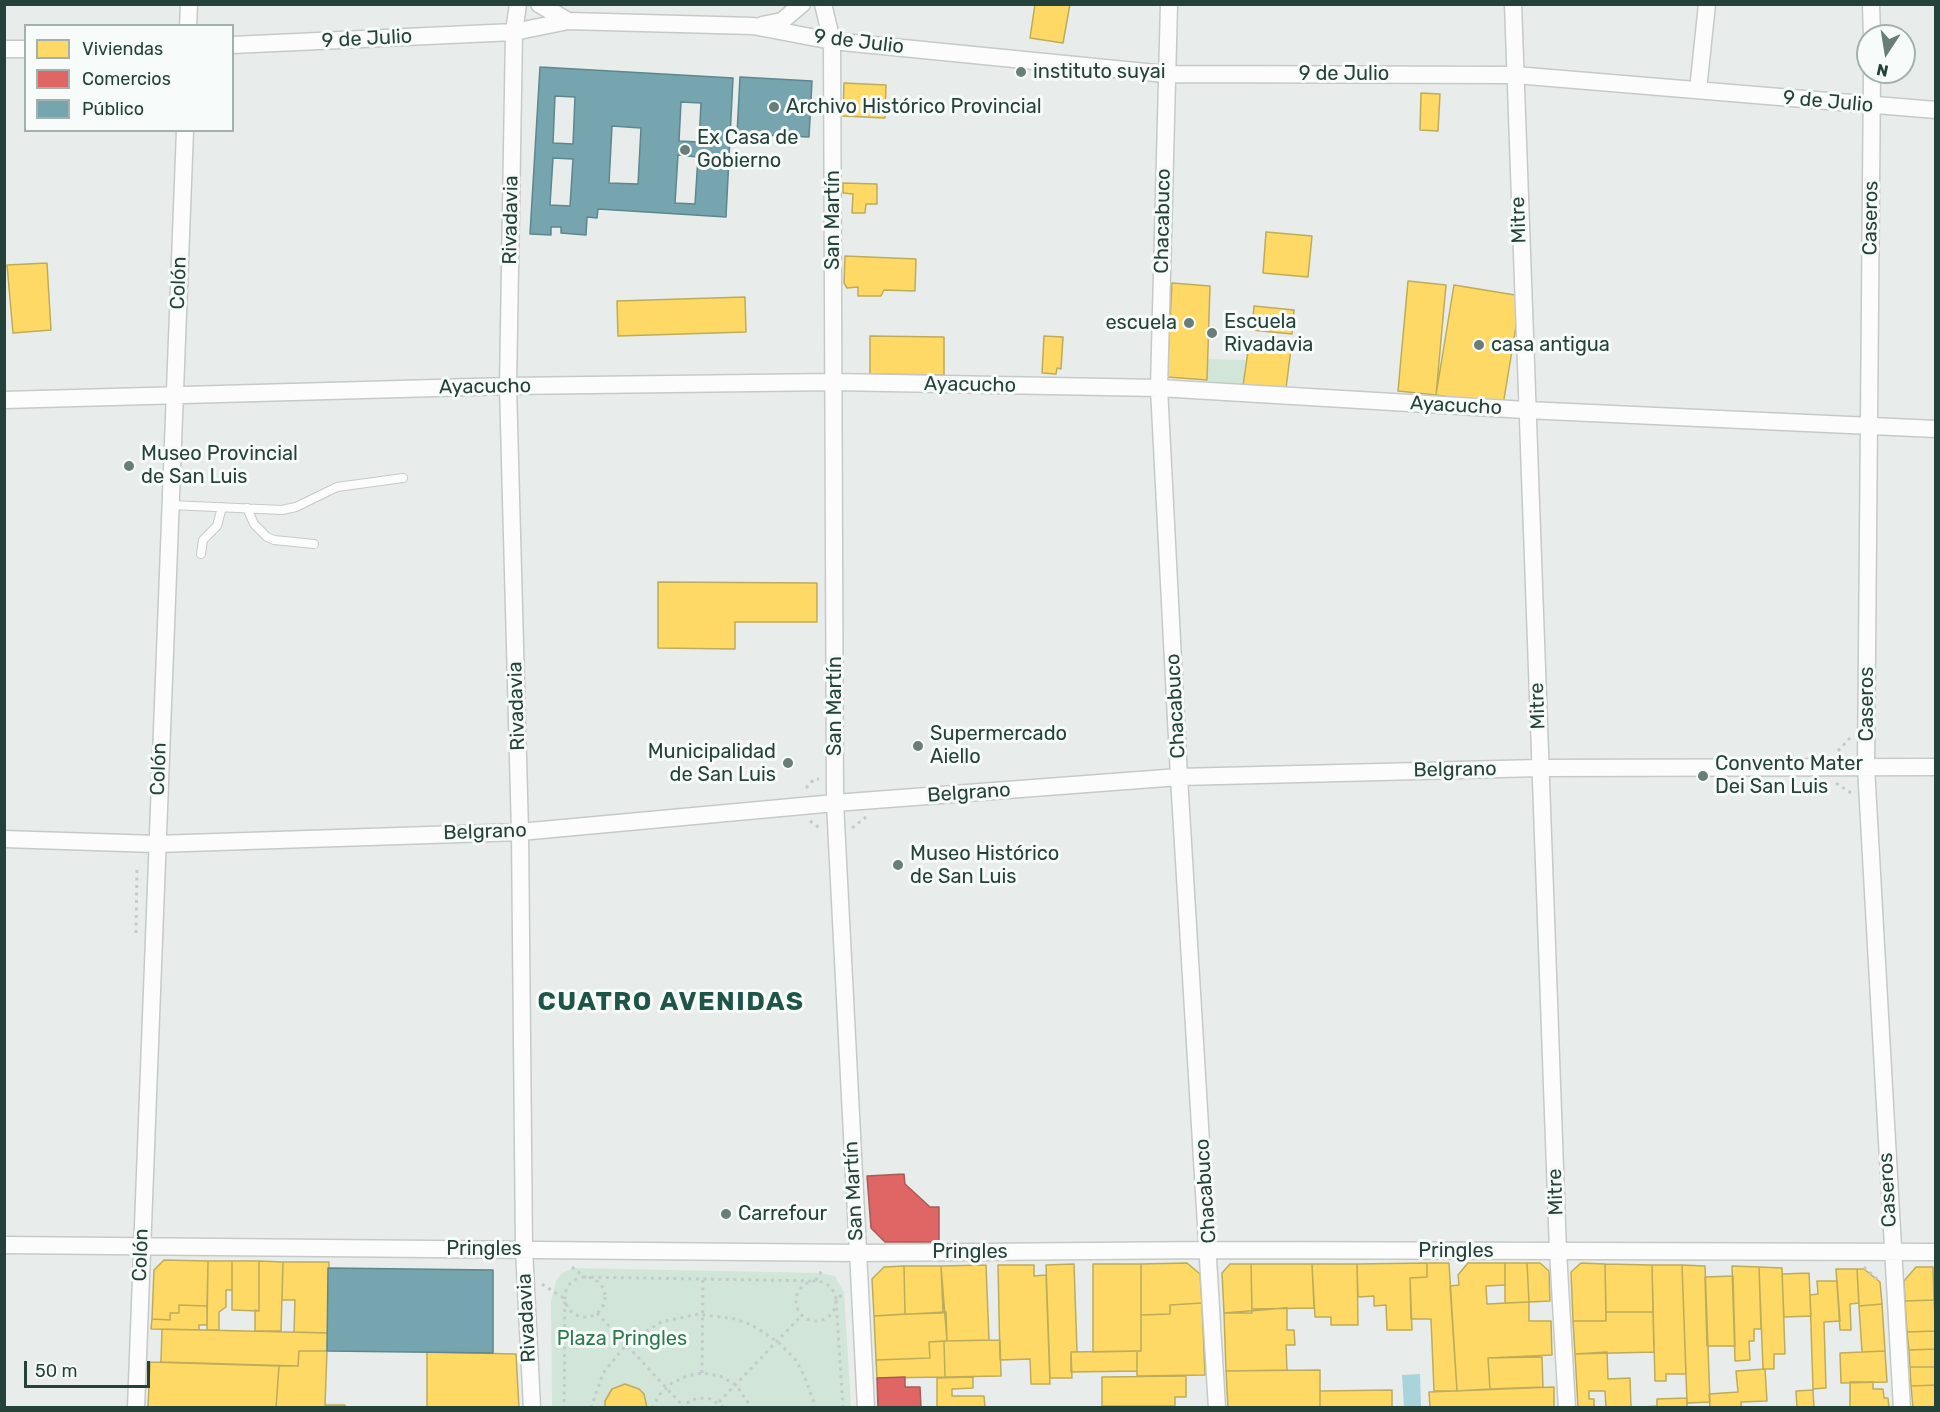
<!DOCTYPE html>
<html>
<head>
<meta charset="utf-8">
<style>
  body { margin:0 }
  #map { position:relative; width:1940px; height:1412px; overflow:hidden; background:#e8edeb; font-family:Rubik,sans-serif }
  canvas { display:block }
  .frame { position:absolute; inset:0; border:6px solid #24423a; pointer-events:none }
  .legend { position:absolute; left:24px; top:24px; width:210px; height:108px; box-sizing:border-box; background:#f7fbf9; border:2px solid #a3b1ad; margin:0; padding:8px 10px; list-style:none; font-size:18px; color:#24423a }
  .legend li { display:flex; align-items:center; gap:12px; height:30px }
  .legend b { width:30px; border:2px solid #a3b1ad }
  .north { position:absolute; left:1856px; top:24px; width:60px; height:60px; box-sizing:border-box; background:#f7fbf9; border:2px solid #a3b1ad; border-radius:50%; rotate:192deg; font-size:16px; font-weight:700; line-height:24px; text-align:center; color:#24423a }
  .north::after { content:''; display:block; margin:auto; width:21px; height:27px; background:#697e78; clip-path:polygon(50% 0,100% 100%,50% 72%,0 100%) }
  .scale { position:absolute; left:24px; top:1361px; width:126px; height:27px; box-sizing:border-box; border:3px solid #24423a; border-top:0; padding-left:8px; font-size:18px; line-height:21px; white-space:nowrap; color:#24423a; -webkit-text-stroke:4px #f7fbf9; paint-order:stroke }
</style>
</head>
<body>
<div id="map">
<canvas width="1940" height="1412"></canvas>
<div class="frame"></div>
<ul class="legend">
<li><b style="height:16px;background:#ffd966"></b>Viviendas</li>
<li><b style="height:16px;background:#e06666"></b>Comercios</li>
<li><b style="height:16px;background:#76a5af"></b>Público</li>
</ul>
<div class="north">N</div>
<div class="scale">50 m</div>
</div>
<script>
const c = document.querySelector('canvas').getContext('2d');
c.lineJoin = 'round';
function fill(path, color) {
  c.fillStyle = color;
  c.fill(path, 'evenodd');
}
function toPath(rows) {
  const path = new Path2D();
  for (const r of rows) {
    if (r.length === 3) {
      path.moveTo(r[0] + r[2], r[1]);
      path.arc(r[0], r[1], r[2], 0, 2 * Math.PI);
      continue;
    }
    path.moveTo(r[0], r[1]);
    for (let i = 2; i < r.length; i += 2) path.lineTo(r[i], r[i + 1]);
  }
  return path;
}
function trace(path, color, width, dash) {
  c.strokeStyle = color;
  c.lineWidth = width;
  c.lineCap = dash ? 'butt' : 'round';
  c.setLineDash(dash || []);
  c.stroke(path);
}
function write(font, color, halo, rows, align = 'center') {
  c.font = font + ' Rubik,sans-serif';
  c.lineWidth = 6;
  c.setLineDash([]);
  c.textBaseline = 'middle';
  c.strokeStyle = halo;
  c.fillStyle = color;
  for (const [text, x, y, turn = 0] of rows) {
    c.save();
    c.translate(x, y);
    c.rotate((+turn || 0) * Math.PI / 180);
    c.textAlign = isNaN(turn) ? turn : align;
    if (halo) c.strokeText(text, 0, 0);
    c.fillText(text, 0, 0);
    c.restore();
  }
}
fill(toPath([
  [1208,359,1246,360,1243,386,1207,381],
  [573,1268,820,1273,835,1276,844,1293,851,1407,552,1408,551,1301,556,1281,562,1273]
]), '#d1e6d8');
fill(toPath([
  [1420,1374,1421,1407,1404,1407,1402,1375]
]), '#a9d4db');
const homes = toPath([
  [1035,4,1070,4,1063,43,1030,38,1035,4],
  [844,83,886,85,885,118,843,116,844,83],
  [1421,93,1440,94,1438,131,1420,130,1421,93],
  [843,183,877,184,877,204,866,204,865,213,852,213,853,194,843,193,843,183],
  [1266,232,1312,236,1308,277,1263,273,1266,232],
  [845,256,916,259,915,291,884,290,881,296,858,296,858,287,847,288,844,283,845,256],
  [47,263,51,330,13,333,7,265,47,263],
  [1408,281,1446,285,1436,395,1398,391,1408,281],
  [1172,283,1210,286,1207,380,1167,377,1172,283],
  [1454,285,1521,296,1503,405,1436,395,1454,285],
  [745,297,746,332,618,336,617,301,745,297],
  [1254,306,1294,310,1292,334,1252,330,1254,306],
  [870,336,944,337,944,375,870,374,870,336],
  [1044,336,1063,337,1061,369,1057,368,1056,374,1042,373,1044,336],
  [1249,344,1291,349,1286,388,1243,386,1249,344],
  [658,582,817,583,817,622,735,622,735,649,658,648,658,582],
  [164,1260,208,1261,207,1306,179,1305,179,1313,170,1313,170,1320,152,1319,154,1270,164,1260],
  [208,1261,232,1261,232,1290,226,1290,226,1307,219,1312,219,1330,207,1330,208,1261],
  [232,1261,259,1261,259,1311,232,1310,232,1261],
  [259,1261,283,1262,281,1331,255,1331,255,1310,259,1311,259,1261],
  [283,1262,329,1262,328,1333,294,1332,295,1300,282,1300,283,1262],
  [1187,1263,1200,1274,1202,1303,1170,1305,1170,1314,1141,1315,1141,1264,1187,1263],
  [1427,1263,1427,1277,1410,1278,1412,1330,1387,1330,1386,1305,1374,1306,1374,1296,1358,1297,1357,1264,1427,1263],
  [1427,1263,1449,1263,1457,1391,1434,1391,1431,1319,1411,1319,1410,1278,1427,1277,1427,1263],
  [1468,1263,1505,1263,1505,1285,1486,1286,1487,1304,1529,1302,1529,1321,1551,1321,1552,1355,1488,1358,1490,1389,1457,1391,1450,1286,1459,1285,1458,1275,1468,1263],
  [1505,1263,1527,1263,1529,1302,1505,1303,1505,1263],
  [1527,1263,1540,1263,1549,1271,1550,1301,1529,1302,1527,1263],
  [1581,1263,1605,1264,1606,1321,1573,1321,1571,1272,1581,1263],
  [1074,1264,1077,1352,1071,1352,1072,1378,1050,1378,1046,1265,1074,1264],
  [1093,1264,1141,1264,1141,1351,1093,1352,1093,1264],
  [1230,1264,1251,1264,1252,1313,1224,1313,1222,1273,1230,1264],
  [1251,1264,1312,1264,1314,1308,1252,1309,1251,1264],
  [1312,1264,1357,1264,1358,1325,1331,1325,1331,1317,1315,1317,1312,1264],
  [1605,1264,1652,1265,1653,1312,1606,1312,1605,1264],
  [986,1265,989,1340,947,1341,941,1266,986,1265],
  [998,1265,1034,1265,1034,1276,1046,1275,1050,1384,1031,1384,1030,1359,1000,1360,998,1265],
  [1652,1265,1682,1265,1686,1374,1666,1374,1666,1381,1655,1381,1652,1265],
  [1682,1265,1705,1266,1710,1402,1687,1403,1682,1265],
  [904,1266,905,1314,874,1316,872,1279,884,1267,904,1266],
  [904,1266,941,1266,943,1313,905,1314,904,1266],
  [1732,1266,1759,1267,1761,1329,1754,1329,1754,1341,1749,1341,1750,1360,1735,1361,1732,1266],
  [1759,1267,1782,1268,1785,1354,1774,1354,1774,1369,1763,1369,1759,1267],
  [1916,1267,1933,1267,1934,1300,1905,1301,1904,1281,1916,1267],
  [1836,1269,1857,1269,1859,1303,1850,1304,1851,1330,1840,1330,1836,1269],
  [1857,1269,1864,1269,1880,1282,1882,1304,1859,1306,1857,1269],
  [1809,1273,1811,1316,1784,1317,1782,1274,1809,1273],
  [1733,1276,1735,1346,1707,1346,1705,1277,1733,1276],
  [1817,1281,1837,1281,1840,1321,1824,1322,1826,1388,1813,1389,1810,1295,1818,1294,1817,1281],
  [1934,1300,1936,1331,1907,1332,1905,1301,1934,1300],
  [1202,1303,1205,1375,1137,1376,1137,1351,1141,1351,1141,1315,1170,1314,1170,1305,1202,1303],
  [1882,1304,1885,1351,1862,1352,1859,1306,1882,1304],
  [179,1305,207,1306,207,1325,199,1325,199,1330,151,1329,152,1319,170,1320,170,1313,179,1313,179,1305],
  [1287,1308,1287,1330,1294,1330,1295,1345,1286,1345,1287,1370,1226,1371,1224,1313,1287,1308],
  [946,1312,947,1341,929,1342,930,1358,876,1360,874,1316,946,1312],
  [1606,1312,1653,1312,1654,1352,1575,1354,1573,1321,1606,1321,1606,1312],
  [162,1329,328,1333,327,1351,299,1351,298,1366,161,1362,162,1329],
  [1936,1331,1936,1349,1909,1350,1907,1332,1936,1331],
  [1000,1340,1001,1376,945,1377,944,1341,1000,1340],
  [944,1341,945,1377,877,1378,876,1360,930,1358,929,1342,944,1341],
  [1936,1349,1936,1367,1910,1367,1909,1350,1936,1349],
  [299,1351,327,1351,325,1405,345,1405,345,1408,276,1408,279,1366,298,1366,299,1351],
  [1137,1351,1137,1371,1071,1372,1071,1352,1137,1351],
  [1885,1351,1887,1382,1841,1383,1840,1353,1885,1351],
  [427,1352,516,1354,519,1408,427,1408,427,1352],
  [1607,1352,1608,1379,1630,1378,1631,1408,1606,1408,1605,1391,1589,1391,1589,1399,1594,1399,1594,1408,1578,1408,1575,1354,1607,1352],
  [1542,1357,1543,1387,1490,1389,1488,1358,1542,1357],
  [150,1362,279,1366,276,1408,148,1408,150,1362],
  [1910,1367,1936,1367,1936,1385,1911,1386,1910,1367],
  [1765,1369,1767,1401,1741,1402,1741,1408,1710,1408,1709,1394,1738,1392,1736,1371,1765,1369],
  [1320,1370,1320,1408,1228,1408,1226,1371,1320,1370],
  [1186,1376,1186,1397,1175,1397,1175,1406,1102,1406,1102,1377,1186,1376],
  [973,1377,973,1388,952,1389,952,1396,984,1396,985,1407,937,1408,937,1378,973,1377],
  [1850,1382,1873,1382,1873,1389,1883,1389,1884,1398,1888,1398,1889,1408,1850,1408,1850,1382],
  [625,1384,639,1389,644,1394,647,1408,605,1408,605,1401,612,1389,625,1384],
  [1936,1385,1936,1408,1913,1408,1911,1386,1936,1385],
  [1554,1387,1554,1408,1430,1408,1429,1392,1554,1387],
  [1392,1390,1392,1408,1320,1408,1320,1391,1392,1390],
  [1813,1390,1814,1408,1797,1408,1796,1391,1813,1390],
  [1687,1398,1687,1407,1631,1408,1657,1406,1657,1399,1687,1398]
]);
fill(homes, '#ffd966');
trace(homes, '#bdac59', 1.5);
const shops = toPath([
  [904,1174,905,1184,930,1207,939,1207,939,1242,885,1242,871,1228,867,1176,904,1174],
  [905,1377,905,1387,920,1387,921,1408,878,1408,877,1378,905,1377]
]);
fill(shops, '#e06666');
trace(shops, '#a85b59', 1.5);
const public = toPath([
  [540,67,733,78,726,217,598,209,597,218,587,217,586,235,561,233,561,227,551,227,551,235,530,234,540,67],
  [555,96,575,97,573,144,553,143,555,96],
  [681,102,701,103,699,142,679,141,681,102],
  [612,126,641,128,638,184,609,183,612,126],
  [678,155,698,157,695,204,675,203,678,155],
  [553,158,573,159,570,206,550,205,553,158],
  [740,77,812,81,809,137,737,134,740,77],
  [328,1268,493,1270,493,1353,327,1351,328,1268]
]);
fill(public, '#76a5af');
trace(public, '#5d878c', 1.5);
const lane = toPath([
  [170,505,282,510,296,507,337,487,403,478],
  [247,508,254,524,267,537,274,540,314,544],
  [201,554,203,540,217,526,222,507]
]);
const street = toPath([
  [518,4,514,32,508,386,520,832,524,1249,532,1408],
  [539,4,568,21],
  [823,4,832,41,835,803,866,1408],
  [1169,4,1159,388,1179,777,1217,1408],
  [1513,4,1558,1251,1567,1408],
  [1871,4,1872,36],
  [762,25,782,21,802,4],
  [188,26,189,4],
  [232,45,514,32,568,21,753,26,832,41,1166,74,1515,75,1936,110],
  [4,49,26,49],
  [1872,72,1866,767,1902,1408],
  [1698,90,1707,4],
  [4,400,508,386,834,382,1159,388,1526,410,1936,429],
  [4,839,156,844,520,832,835,803,1179,777,1540,768,1936,767],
  [4,1245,858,1253,1210,1250,1936,1252],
  [136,1408,185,130]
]);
trace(lane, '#c5cac8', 10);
trace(street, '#c5cac8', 19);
trace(toPath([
  [1838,751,1850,738],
  [1836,783,1851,793],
  [806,788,814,779,819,779],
  [810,821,821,829],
  [852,828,866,817],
  [136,933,137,866],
  [572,1267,584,1277,815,1281,823,1269],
  [1864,1267,1878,1280],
  [585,1297,20],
  [816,1301,20],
  [542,1284,565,1299,564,1408],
  [597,1313,683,1406],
  [702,1373,703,1279],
  [719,1402,802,1315],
  [591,1408,603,1373,628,1343,661,1322,699,1314,735,1319,752,1325,778,1342,795,1359,804,1375,816,1408],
  [652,1408,660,1394,672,1383,687,1376,702,1373,720,1376,736,1385,752,1408],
  [681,1408,691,1400,700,1398,710,1399,725,1408],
  [843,1408,836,1300,845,1292]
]), '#c3ccca', 3, [3, 4.5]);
trace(lane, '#fcfcfc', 8);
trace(street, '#fcfcfc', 16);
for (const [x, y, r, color] of [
  [1021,72,6,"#697e78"],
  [774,107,6,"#697e78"],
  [685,150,6,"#697e78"],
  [1189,323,6,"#697e78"],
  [1212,333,6,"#697e78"],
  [1479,345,6,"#697e78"],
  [129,466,6,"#697e78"],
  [918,746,6,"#697e78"],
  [788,763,6,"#697e78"],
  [1703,776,6,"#697e78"],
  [898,865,6,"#697e78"],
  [726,1214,6,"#697e78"]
]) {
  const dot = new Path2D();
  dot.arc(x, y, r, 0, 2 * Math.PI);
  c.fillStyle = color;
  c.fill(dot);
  trace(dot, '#f7fbf9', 2);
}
write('20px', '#24423a', '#f7fbf9', [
  ["9 de Julio",367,39,-3],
  ["9 de Julio",859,42,7],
  ["9 de Julio",1344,74],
  ["9 de Julio",1828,102,5],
  ["Caseros",1871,218,-89],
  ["Rivadavia",511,220,-89],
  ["San Martín",833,220,-90],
  ["Mitre",1519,220,-92],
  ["Chacabuco",1163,221,-89],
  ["Colón",179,283,-88],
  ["Ayacucho",970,385,1],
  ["Ayacucho",485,387,-1],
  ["Ayacucho",1456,406,3],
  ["Caseros",1867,704,-90],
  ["Rivadavia",517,706,-92],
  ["San Martín",835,706,-90],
  ["Chacabuco",1176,706,-93],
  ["Mitre",1538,706,-92],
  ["Colón",159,769,-88],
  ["Belgrano",1455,770,-1],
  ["Belgrano",969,793,-4],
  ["Belgrano",485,832,-2],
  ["Caseros",1888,1190,-93],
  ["San Martín",854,1191,-93],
  ["Chacabuco",1206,1191,-94],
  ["Mitre",1556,1192,-92],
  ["Pringles",484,1249],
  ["Pringles",1456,1251],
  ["Pringles",970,1252],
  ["Colón",141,1255,-88],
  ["Rivadavia",527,1318,-93]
]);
write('20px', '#24423a', '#f7fbf9', [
  ["instituto suyai",1033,72],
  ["Archivo Histórico Provincial",786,107],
  ["Ex Casa de",697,138],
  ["Gobierno",697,161],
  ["Escuela",1224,322],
  ["Rivadavia",1224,345],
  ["escuela",1177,323,"right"],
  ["casa antigua",1491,345],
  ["Museo Provincial",141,454],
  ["de San Luis",141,477],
  ["Supermercado",930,734],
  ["Aiello",930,757],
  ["Municipalidad",776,752,"right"],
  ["de San Luis",776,775,"right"],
  ["Convento Mater",1715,764],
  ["Dei San Luis",1715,787],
  ["Museo Histórico",910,854],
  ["de San Luis",910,877],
  ["Carrefour",738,1214]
], 'left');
write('20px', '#2d7a4b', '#f7fbf9', [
  ["Plaza Pringles",622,1339]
]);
c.letterSpacing = '1.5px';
write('bold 26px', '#1f5548', '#f7fbf9', [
  ["CUATRO AVENIDAS",671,1002]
]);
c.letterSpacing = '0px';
</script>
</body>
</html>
